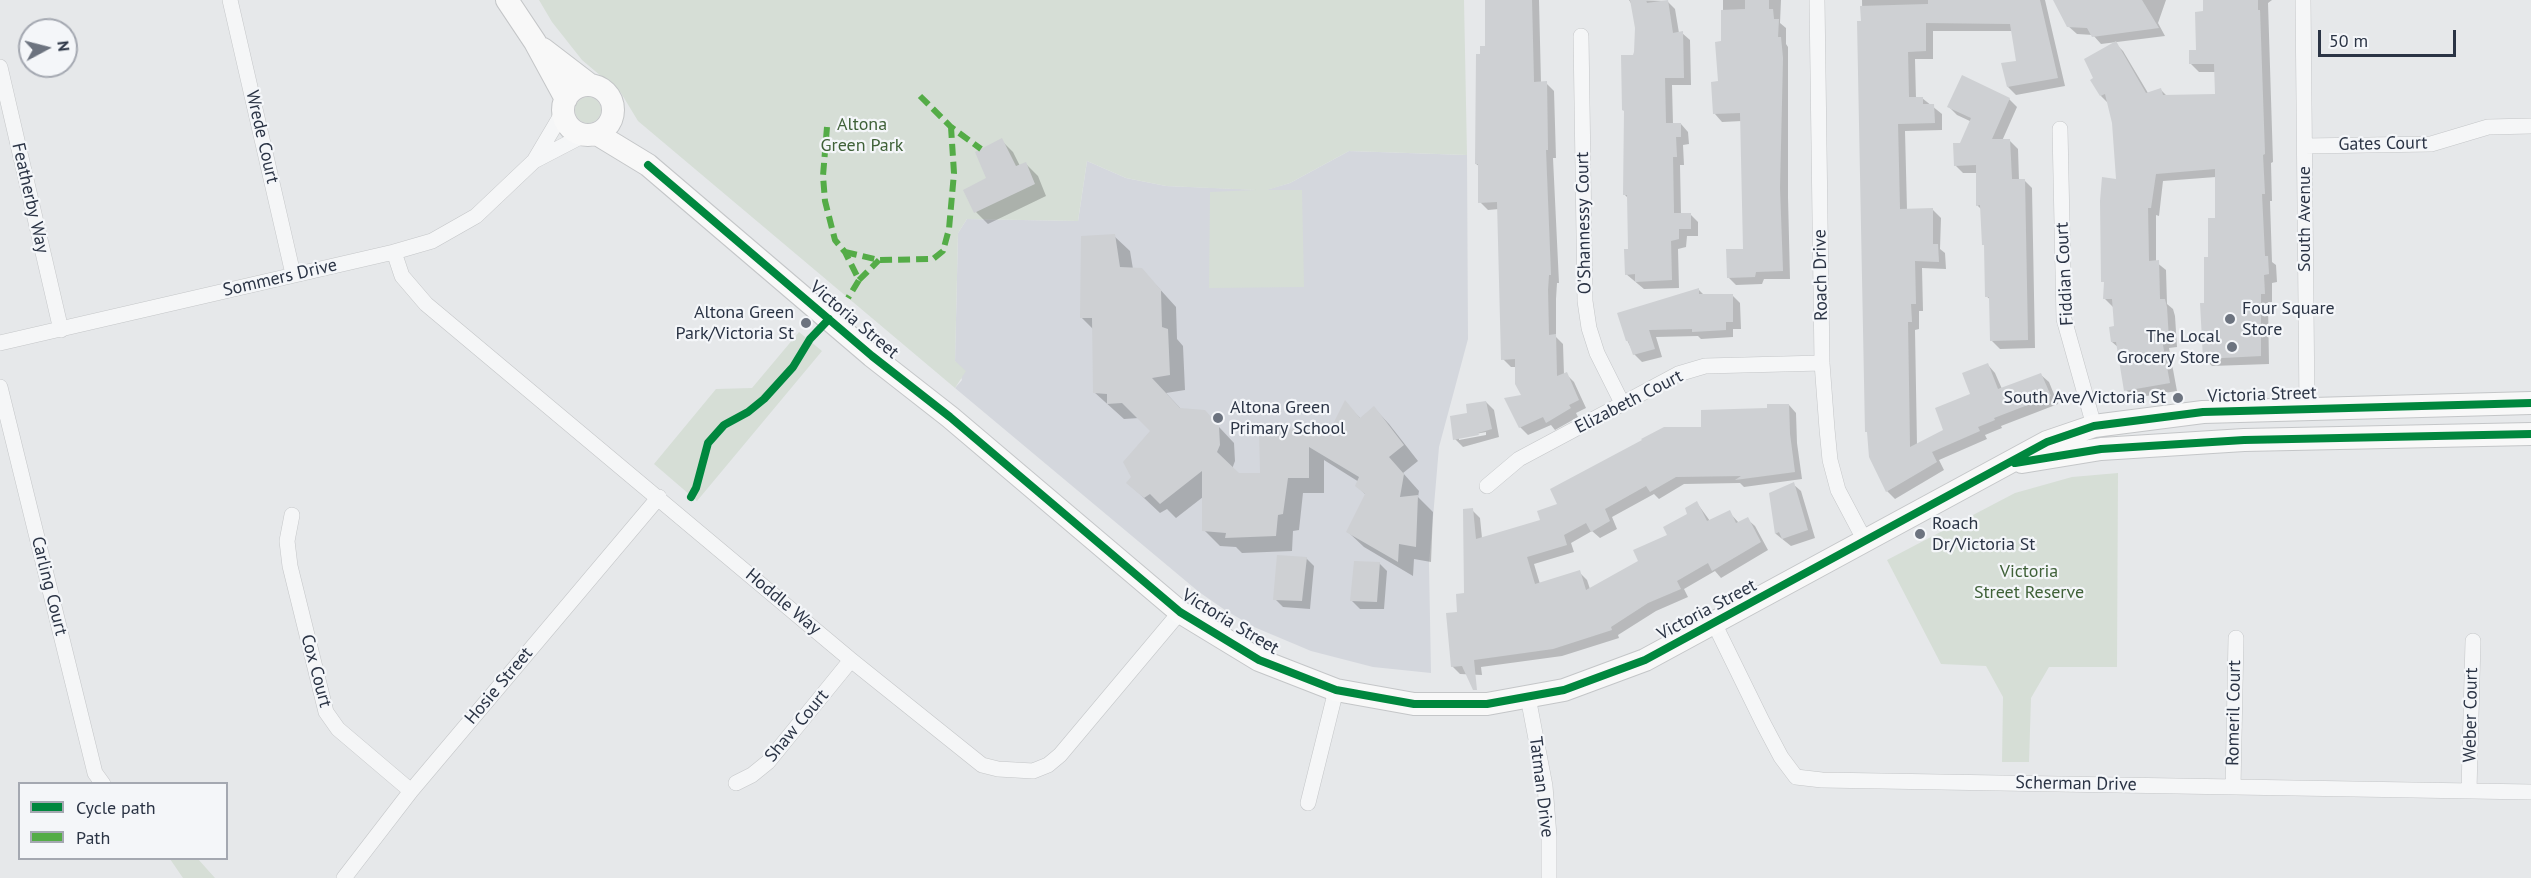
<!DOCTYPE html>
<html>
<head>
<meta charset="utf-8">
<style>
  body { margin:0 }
  #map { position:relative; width:2531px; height:878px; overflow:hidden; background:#e6e8ea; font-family:"PT Sans",sans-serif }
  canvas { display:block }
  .legend { position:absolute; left:18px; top:782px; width:210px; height:78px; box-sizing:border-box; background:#f4f6f9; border:2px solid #a4a8b1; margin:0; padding:8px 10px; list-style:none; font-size:18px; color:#2b3445 }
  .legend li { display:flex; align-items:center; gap:12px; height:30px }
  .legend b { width:30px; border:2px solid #a4a8b1 }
  .north { position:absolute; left:18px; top:18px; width:60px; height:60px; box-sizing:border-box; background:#f4f6f9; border:2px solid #a4a8b1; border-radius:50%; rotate:83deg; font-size:16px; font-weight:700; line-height:24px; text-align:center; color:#2b3445 }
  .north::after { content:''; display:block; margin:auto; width:21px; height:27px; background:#6c737f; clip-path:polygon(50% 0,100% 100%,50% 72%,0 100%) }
  .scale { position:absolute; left:2318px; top:30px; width:138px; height:27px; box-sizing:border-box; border:3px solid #2b3445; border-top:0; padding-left:8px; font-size:18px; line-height:21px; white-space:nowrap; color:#2b3445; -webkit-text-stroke:4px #f4f6f9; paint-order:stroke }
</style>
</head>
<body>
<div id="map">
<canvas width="2531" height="878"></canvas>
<ul class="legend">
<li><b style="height:8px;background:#00873e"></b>Cycle path</li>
<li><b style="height:8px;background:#54ac47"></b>Path</li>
</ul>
<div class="north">N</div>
<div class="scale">50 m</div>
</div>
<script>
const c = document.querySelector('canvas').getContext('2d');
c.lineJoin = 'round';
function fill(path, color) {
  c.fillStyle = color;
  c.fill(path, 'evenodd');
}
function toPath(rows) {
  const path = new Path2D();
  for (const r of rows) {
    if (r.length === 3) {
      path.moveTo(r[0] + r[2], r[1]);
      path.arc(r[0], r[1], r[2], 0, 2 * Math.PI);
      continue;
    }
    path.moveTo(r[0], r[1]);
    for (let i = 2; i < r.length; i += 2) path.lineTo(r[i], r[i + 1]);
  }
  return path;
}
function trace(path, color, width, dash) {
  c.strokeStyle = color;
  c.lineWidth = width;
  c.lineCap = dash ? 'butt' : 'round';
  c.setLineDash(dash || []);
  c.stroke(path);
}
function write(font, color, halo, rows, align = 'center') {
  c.font = font + ' "PT Sans",sans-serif';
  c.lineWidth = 4.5;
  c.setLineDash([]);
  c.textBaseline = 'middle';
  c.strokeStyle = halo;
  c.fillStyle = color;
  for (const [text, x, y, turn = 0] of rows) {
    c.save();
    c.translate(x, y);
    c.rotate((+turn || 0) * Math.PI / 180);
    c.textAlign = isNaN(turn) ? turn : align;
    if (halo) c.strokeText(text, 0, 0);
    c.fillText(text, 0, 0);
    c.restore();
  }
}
fill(toPath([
  [1349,151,1467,155,1468,339,1439,447,1429,564,1431,673,1373,667,1311,651,1254,627,1225,610,1199,592,955,388,962,380,955,361,958,233,967,219,1078,221,1087,161,1126,178,1166,186,1265,190,1290,183]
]), '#d4d7dd');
fill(toPath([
  [539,0,1464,0,1467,155,1349,151,1290,183,1267,190,1302,190,1304,287,1209,288,1210,192,1256,190,1166,186,1126,178,1087,161,1078,221,967,219,958,233,955,361,966,371,955,388,638,121,621,93,582,60,552,22],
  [588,110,13],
  [799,332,822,351,697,501,654,464,716,389,752,388],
  [2118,473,2117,667,2049,667,2031,698,2029,762,2002,762,2003,697,1986,666,1941,664,1887,560,2015,493,2072,477],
  [170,859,198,859,215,878,183,878]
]), '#d6ded6');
fill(toPath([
  [1486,0,1539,0,1541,83,1546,83,1554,91,1556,158,1553,158,1559,283,1557,283,1556,299,1556,337,1563,344,1564,375,1566,374,1574,382,1586,408,1576,413,1578,417,1555,430,1551,425,1528,435,1520,427,1523,397,1517,367,1511,367,1503,359,1499,209,1488,210,1480,202,1479,166,1476,164,1481,55,1487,48],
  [1629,0,1667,1,1675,9,1679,33,1682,33,1690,40,1691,85,1672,85,1673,124,1681,124,1688,132,1689,144,1683,145,1684,165,1680,165,1681,215,1690,214,1698,222,1698,236,1687,236,1686,247,1678,249,1679,288,1644,289,1626,274,1630,251,1629,199,1624,194,1633,56,1636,52,1636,28,1632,5],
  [1723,0,1781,0,1780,23,1786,28,1786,44,1788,47,1788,197,1790,279,1764,279,1762,284,1736,285,1728,277,1745,251,1742,121,1722,122,1715,114,1723,43],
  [1862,0,2045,0,2065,86,2016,95,2008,87,2017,62,2013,31,1933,31,1933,59,1915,59,1916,98,1922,98,1942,114,1942,130,1905,131,1907,210,1933,210,1941,218,1940,249,1945,253,1946,269,1922,268,1923,311,1919,311,1919,329,1915,330,1917,445,1945,431,1972,395,1988,365,1995,373,2002,389,2041,375,2049,382,2058,404,2001,426,2002,428,1985,435,1987,439,1939,460,1944,470,1895,499,1887,491,1870,457],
  [2054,0,2166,0,2158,23,2165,36,2101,44,2093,35,2077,34,2068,26],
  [2205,0,2272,0,2268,3,2273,162,2271,163,2272,201,2270,201,2272,262,2276,265,2277,282,2272,283,2272,302,2268,302,2269,364,2212,366,2204,358,2209,258,2217,220,2216,177,2163,181,2159,216,2156,215,2156,262,2166,270,2167,304,2173,309,2175,316,2177,347,2169,348,2177,391,2134,398,2126,390,2119,348,2112,342,2116,327,2113,307,2105,299,2105,283,2103,281,2118,181,2114,123,2108,103,2101,96,2115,43,2123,51,2148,93,2161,90,2167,96,2217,96,2216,72,2199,72,2191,64,2198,51,2205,13],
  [2009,99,2017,107,2002,141,2010,141,2018,149,2019,180,2024,180,2032,188,2035,348,2000,349,1992,341,1991,300,1986,296,1986,247,1984,245,1982,210,1977,205,1977,173,1963,173,1955,165,1961,144,1972,122,1957,115,1949,107],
  [1001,140,1013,152,1020,166,1026,164,1038,176,1046,196,988,224,976,212],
  [1114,236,1130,251,1133,269,1157,286,1176,307,1177,339,1183,346,1185,390,1166,393,1181,409,1204,411,1234,443,1235,461,1232,469,1239,475,1262,475,1332,430,1345,403,1361,419,1374,408,1389,424,1418,461,1403,473,1419,491,1418,497,1433,512,1431,562,1414,559,1413,576,1364,547,1348,532,1366,495,1357,486,1359,482,1324,460,1324,493,1303,493,1299,530,1293,531,1292,551,1242,553,1236,547,1220,546,1204,530,1203,497,1176,518,1167,509,1160,513,1128,483,1132,478,1152,431,1139,418,1124,419,1094,392,1094,330,1081,317],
  [1699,290,1704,295,1732,295,1740,303,1741,329,1733,329,1733,337,1701,339,1698,336,1656,337,1662,357,1642,362,1634,354,1627,340],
  [1486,402,1494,410,1499,437,1463,447,1455,439,1469,414],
  [1486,432,1486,435,1459,440,1459,437],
  [1789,405,1796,413,1797,443,1802,479,1744,487,1740,483,1684,484,1659,499,1654,494,1612,517,1617,529,1600,538,1592,531,1571,543,1574,552,1534,564,1540,584,1579,572,1587,580,1590,589,1640,562,1669,536,1697,503,1710,521,1729,512,1739,523,1747,519,1755,526,1768,550,1721,578,1715,571,1684,589,1688,597,1656,611,1618,635,1619,638,1562,656,1481,667,1482,675,1460,674,1452,666,1458,613,1465,595,1472,510,1480,518,1482,538,1542,521,1559,505,1702,429],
  [1793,484,1801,491,1815,538,1791,546,1776,534,1770,494],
  [1306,558,1314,566,1310,609,1283,607,1275,599],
  [1379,563,1387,571,1384,609,1360,609,1352,601]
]), '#0003');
fill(toPath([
  [1485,0,1532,0,1534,82,1547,81,1548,150,1546,150,1551,275,1549,275,1548,290,1549,335,1556,334,1557,376,1567,372,1579,400,1569,405,1571,408,1546,423,1543,417,1519,428,1504,398,1521,395,1515,384,1515,359,1501,360,1497,202,1478,203,1478,164,1475,164,1476,54,1480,54,1480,46,1485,46],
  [1630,0,1646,0,1647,3,1668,0,1673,33,1683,31,1684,78,1665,78,1666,123,1681,123,1681,137,1676,137,1677,157,1673,157,1674,213,1691,213,1691,229,1679,229,1679,239,1671,241,1672,280,1635,282,1635,274,1625,275,1624,249,1628,249,1627,195,1623,195,1624,111,1622,110,1621,55,1633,55,1634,52,1635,28],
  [1745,0,1769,0,1769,9,1773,9,1774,19,1779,19,1778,37,1781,37,1783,58,1780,188,1783,271,1756,272,1755,277,1727,278,1726,249,1743,249,1740,113,1713,114,1711,82,1718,81,1715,42,1721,41,1721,10,1745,9],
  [1928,0,2040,0,2058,78,2007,87,2001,63,2016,61,2010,24,1926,23,1926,51,1908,52,1909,97,1923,97,1923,104,1934,104,1935,123,1898,124,1900,209,1933,208,1933,244,1938,244,1939,262,1915,261,1916,304,1911,304,1912,322,1908,322,1910,447,1943,430,1935,408,1970,394,1962,373,1988,363,1998,389,2041,373,2051,396,1994,418,1995,420,1978,427,1980,431,1932,452,1937,462,1886,492,1869,457,1867,432,1865,432,1857,21,1861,21,1860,6,1928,4],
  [2053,0,2142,0,2159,28,2092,37,2087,28,2067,27],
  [2203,0,2258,0,2258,10,2260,10,2265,154,2263,155,2265,194,2262,194,2265,256,2268,256,2269,274,2264,275,2265,294,2261,294,2261,356,2203,359,2200,303,2204,303,2204,257,2208,257,2208,218,2215,218,2215,169,2156,174,2151,208,2148,208,2149,261,2159,260,2160,299,2165,299,2167,307,2169,340,2162,340,2170,383,2124,391,2116,342,2111,342,2109,327,2114,326,2112,299,2103,299,2104,282,2101,282,2100,201,2102,177,2116,179,2112,123,2105,94,2100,96,2090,80,2093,78,2084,59,2116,41,2146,93,2161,88,2163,95,2215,94,2214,64,2189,64,2189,50,2196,50,2195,12,2203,11],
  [1962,75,2010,98,1992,139,2010,139,2012,179,2025,179,2028,340,1990,341,1989,297,1985,297,1984,245,1982,245,1980,205,1976,206,1976,165,1954,166,1953,143,1960,143,1971,118,1947,107],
  [1002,138,1016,166,1026,162,1035,184,974,213,963,190,986,178,975,152],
  [1115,234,1120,267,1142,268,1161,290,1162,327,1168,329,1170,375,1152,378,1180,408,1205,410,1219,426,1220,445,1217,452,1239,473,1260,473,1259,429,1331,428,1345,400,1360,418,1374,406,1404,445,1389,457,1404,474,1400,497,1418,495,1416,547,1399,544,1398,562,1346,532,1365,494,1355,486,1359,477,1309,447,1309,478,1288,478,1283,514,1278,515,1276,536,1225,538,1226,533,1202,531,1202,471,1160,504,1150,494,1144,498,1126,483,1131,477,1123,462,1150,431,1122,403,1107,404,1107,394,1093,393,1092,318,1080,318,1081,236],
  [1699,288,1699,294,1733,294,1733,322,1726,322,1726,330,1692,332,1692,329,1649,330,1655,349,1633,355,1628,341,1626,341,1617,313],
  [1486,401,1492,429,1478,433,1479,435,1453,440,1450,416,1467,413,1466,404],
  [1767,404,1789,404,1790,434,1795,472,1735,480,1741,476,1676,477,1650,492,1646,486,1605,509,1610,521,1591,532,1586,523,1564,535,1567,545,1527,557,1535,584,1580,570,1586,590,1638,561,1633,550,1667,535,1663,527,1687,514,1685,508,1697,501,1707,521,1730,510,1736,523,1748,517,1761,542,1712,571,1708,563,1677,581,1681,589,1648,603,1611,627,1612,630,1553,649,1474,660,1477,690,1473,690,1462,666,1451,667,1446,613,1457,612,1456,594,1464,593,1463,509,1473,508,1476,539,1540,520,1537,511,1557,504,1550,489,1642,440,1641,439,1664,427,1701,427,1701,410,1767,408],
  [1794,482,1808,530,1782,539,1779,532,1775,534,1769,493],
  [1277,555,1307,557,1302,601,1273,600],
  [1354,561,1380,562,1377,602,1350,601]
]), '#ced0d3');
const street = toPath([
  [230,0,293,274],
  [1817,0,1822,363,1827,429,1830,460,1838,490,1865,541],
  [2303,0,2307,408],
  [1581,36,1585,301,1589,328,1597,353,1622,403],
  [0,67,61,330],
  [2060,129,2064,319,2094,426],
  [2305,146,2431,144,2488,127,2531,126],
  [534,161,563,112],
  [394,252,402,276,426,304,851,660,982,765,998,769,1033,771,1048,765,1060,755,1180,612],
  [0,343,394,252,432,241,476,216,534,161,584,135],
  [0,387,95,773,103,784],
  [1487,486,1519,459,1678,374,1705,366,1822,363],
  [292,515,287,541,290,566,326,712,338,729,411,791],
  [1714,623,1763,723,1781,757,1796,777,1822,780,2531,792],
  [1528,697,1545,786,1549,836,1549,878],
  [736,783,752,775,768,762,851,660],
  [2233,787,2236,638],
  [2469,790,2473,641],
  [1308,803,1336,690],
  [344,878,411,791,659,497]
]);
const secondary = toPath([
  [507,0,535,42,566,99],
  [543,49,590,85],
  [588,110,25],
  [597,134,648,165,872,356,950,417,1180,612,1259,660,1336,690,1414,704,1487,704,1564,690,1645,660,2047,442,2094,426,2203,412,2531,403],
  [2022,462,2101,449,2244,440,2531,434]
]);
trace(street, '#c4c6c8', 16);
trace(secondary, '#c4c6c8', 24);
trace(street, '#f5f6f7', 15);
trace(secondary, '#f8f8f8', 22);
trace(toPath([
  [920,96,951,127,981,149],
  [827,127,823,176,825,201,835,240,845,252,859,280,848,298],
  [845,252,879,260,933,259,943,251,949,229,954,173,951,127],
  [859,280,879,260]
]), '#54ac47', 6, [12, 6]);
trace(toPath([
  [648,165,872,356,950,417,1180,612,1259,660,1336,690,1414,704,1487,704,1564,690,1645,660,2047,442,2094,426,2203,412,2531,403],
  [2015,463,2101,449,2244,440,2531,434],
  [691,497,696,488,708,443,724,425,748,412,764,399,793,367,810,339,829,319]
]), '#00873e', 8);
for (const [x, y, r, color] of [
  [2230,319,6,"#6c737f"],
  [806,323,6,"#6c737f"],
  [2232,347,6,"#6c737f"],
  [2178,398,6,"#6c737f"],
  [1218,418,6,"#6c737f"],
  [1920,534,6,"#6c737f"]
]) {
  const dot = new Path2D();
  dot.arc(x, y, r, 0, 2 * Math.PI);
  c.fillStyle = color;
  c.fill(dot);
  trace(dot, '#f4f6f9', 2);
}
write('18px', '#3f6138', '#f4f6f9', [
  ["Altona",862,125],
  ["Green Park",862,146],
  ["Victoria",2029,572],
  ["Street Reserve",2029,593]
]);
write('18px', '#2b3445', '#f4f6f9', [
  ["Wrede Court",262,137,77],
  ["Gates Court",2383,144,-1],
  ["Featherby Way",30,198,77],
  ["South Avenue",2305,219,-90],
  ["O'Shannessy Court",1584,223,-91],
  ["Fiddian Court",2065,274,-93],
  ["Roach Drive",1821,275,-91],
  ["Sommers Drive",280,278,-13],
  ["Victoria Street",854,320,40],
  ["Victoria Street",2262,395,-2],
  ["Elizabeth Court",1629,402,-27],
  ["Carling Court",49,586,76],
  ["Hoddle Way",783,602,40],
  ["Victoria Street",1707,610,-28],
  ["Victoria Street",1230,622,31],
  ["Cox Court",316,671,75],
  ["Hosie Street",499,686,-50],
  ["Romeril Court",2234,713,-89],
  ["Weber Court",2471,715,-89],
  ["Shaw Court",797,726,-50],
  ["Scherman Drive",2076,784,1],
  ["Tatman Drive",1541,787,83]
]);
write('18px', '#2b3445', '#f4f6f9', [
  ["Four Square",2242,309],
  ["Store",2242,330],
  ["Altona Green",794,313,"right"],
  ["Park/Victoria St",794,334,"right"],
  ["The Local",2220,337,"right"],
  ["Grocery Store",2220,358,"right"],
  ["South Ave/Victoria St",2166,398,"right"],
  ["Altona Green",1230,408],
  ["Primary School",1230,429],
  ["Roach",1932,524],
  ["Dr/Victoria St",1932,545]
], 'left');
</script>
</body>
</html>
